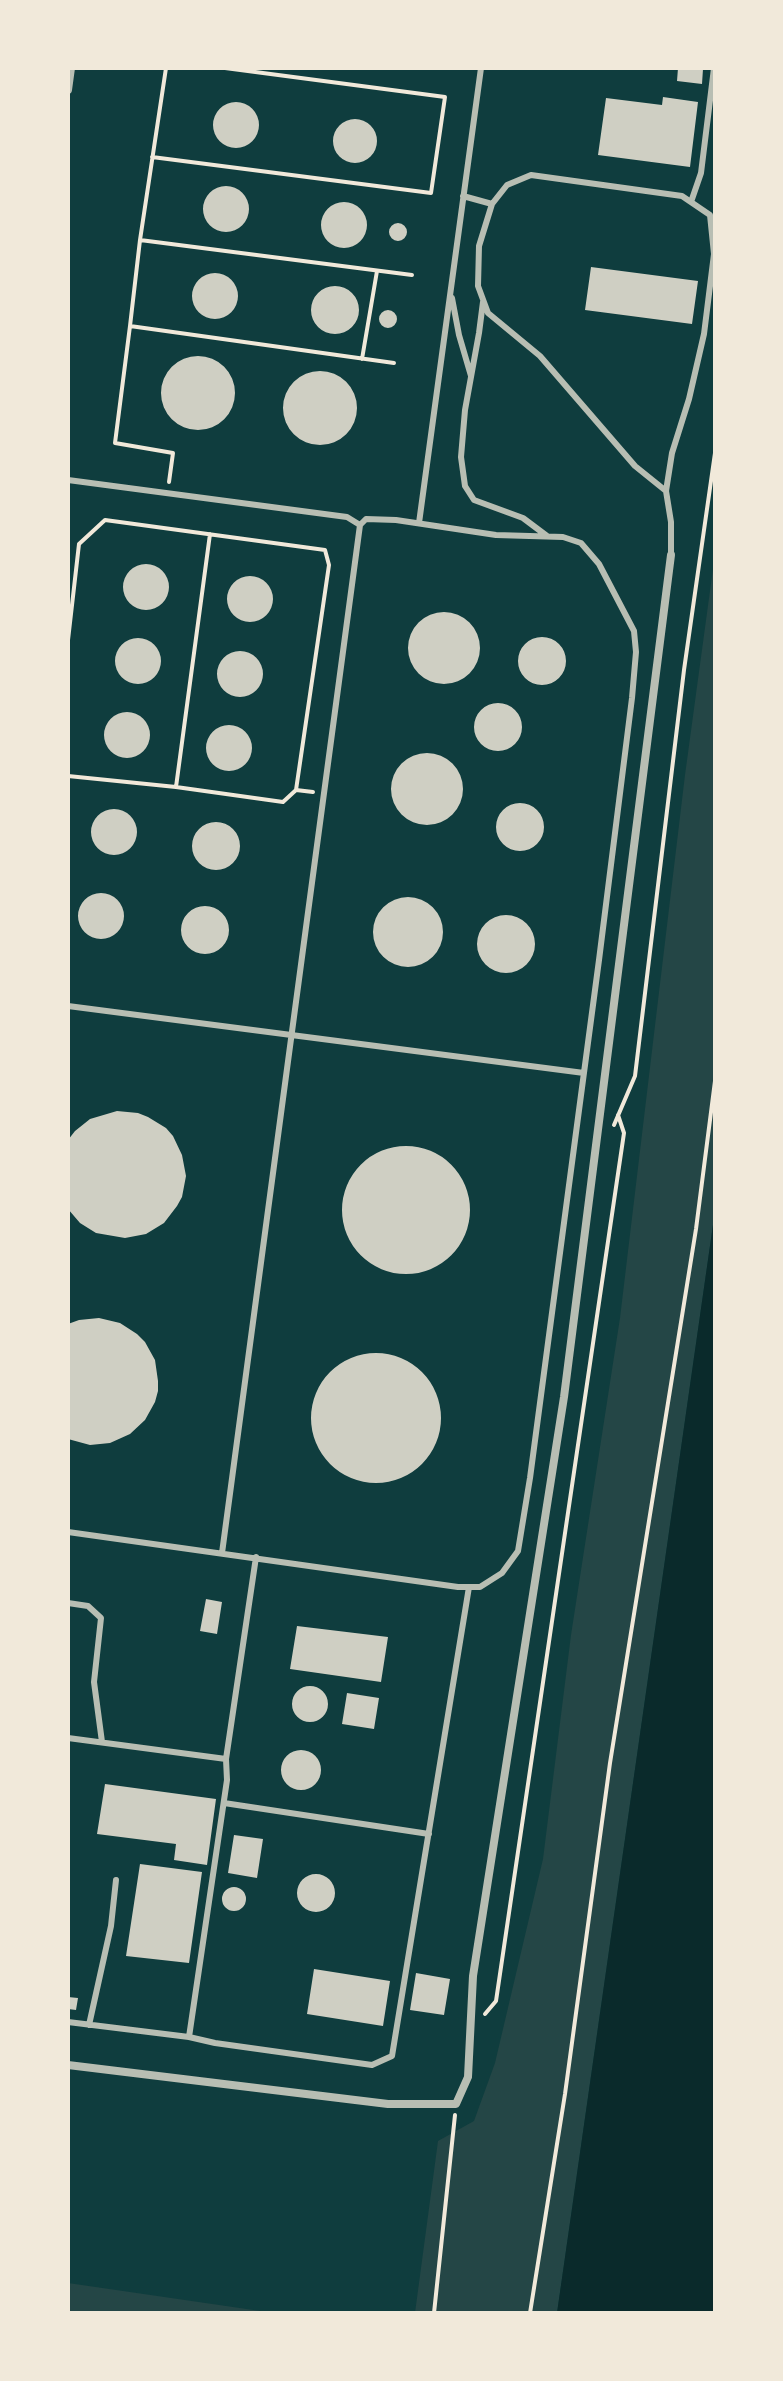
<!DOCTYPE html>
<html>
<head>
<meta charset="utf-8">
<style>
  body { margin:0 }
  #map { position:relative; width:783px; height:2381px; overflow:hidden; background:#0f3d3e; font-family:"Public Sans",sans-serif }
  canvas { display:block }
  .frame { position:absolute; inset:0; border:70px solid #f1e9da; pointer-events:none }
</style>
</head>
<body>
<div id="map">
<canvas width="783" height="2381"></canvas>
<div class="frame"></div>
</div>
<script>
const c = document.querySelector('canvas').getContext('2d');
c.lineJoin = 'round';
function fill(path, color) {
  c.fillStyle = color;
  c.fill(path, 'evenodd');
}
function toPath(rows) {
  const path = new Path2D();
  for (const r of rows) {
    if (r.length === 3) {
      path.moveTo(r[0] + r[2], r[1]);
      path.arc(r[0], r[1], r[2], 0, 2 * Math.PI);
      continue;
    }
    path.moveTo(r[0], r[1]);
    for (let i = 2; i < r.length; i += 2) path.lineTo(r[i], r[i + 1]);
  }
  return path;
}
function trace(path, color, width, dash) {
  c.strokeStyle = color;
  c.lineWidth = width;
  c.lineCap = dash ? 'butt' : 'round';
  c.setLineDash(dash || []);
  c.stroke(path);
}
fill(toPath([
  [715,554,715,1211,557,2313,415,2313,438,2141,474,2121,495,2063,543,1859,571,1635,620,1318,685,775],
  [68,2283,274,2313,68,2313]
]), '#244646');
fill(toPath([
  [715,1211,715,2313,557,2313,580,2153]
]), '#0a2a2b');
fill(toPath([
  [678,68,703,69,702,84,677,81],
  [663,97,698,102,690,167,598,155,606,98,662,105],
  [236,125,23],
  [355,141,22],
  [226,209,23],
  [344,225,23],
  [398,232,9],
  [591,267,698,281,692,324,585,310],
  [215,296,23],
  [335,310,24],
  [388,319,9],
  [198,393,37],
  [320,408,37],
  [146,587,23],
  [250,599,23],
  [444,648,36],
  [542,661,24],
  [138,661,23],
  [240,674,23],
  [498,727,24],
  [127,735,23],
  [229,748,23],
  [427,789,36],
  [520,827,24],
  [114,832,23],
  [216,846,24],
  [101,916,23],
  [408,932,35],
  [205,930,24],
  [506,944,29],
  [117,1111,138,1113,148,1117,166,1128,173,1136,182,1155,186,1176,182,1197,177,1206,164,1223,146,1234,125,1238,96,1233,80,1223,68,1209,68,1140,75,1131,90,1119],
  [406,1210,64],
  [99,1318,120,1323,137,1334,145,1342,155,1360,158,1381,158,1391,155,1402,145,1420,130,1434,110,1443,90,1445,68,1439,68,1324,79,1320],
  [376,1418,65],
  [206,1599,222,1602,217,1634,200,1631],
  [297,1626,388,1637,381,1682,290,1669],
  [310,1704,18],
  [347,1693,379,1698,374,1729,342,1724],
  [301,1770,20],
  [105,1784,216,1799,207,1865,174,1860,176,1844,97,1834],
  [234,1835,263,1839,257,1878,228,1873],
  [140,1864,202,1872,189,1963,126,1956],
  [316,1893,19],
  [234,1899,12],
  [314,1969,390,1981,383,2026,307,2014],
  [416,1973,450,1979,444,2015,410,2010],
  [68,1997,78,1998,76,2010,68,2009]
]), '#cfcfc3');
trace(toPath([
  [152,157,431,193,445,97,225,68],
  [140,240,166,68],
  [130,326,115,443,173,453,169,482],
  [362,359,377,271],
  [394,363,130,326,140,240,412,275],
  [68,640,79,544,105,520,325,550,329,565,296,790,313,792],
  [68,776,176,787,210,534],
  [176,787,283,802,296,790],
  [614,1125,635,1076,684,670,715,453],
  [485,2014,496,2001,624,1133,618,1115],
  [434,2313,455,2115],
  [530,2313,565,2094,610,1763,696,1229,715,1081]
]), '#f1e9da', 4);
trace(toPath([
  [463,196,492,204],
  [691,202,701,173,714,68],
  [452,298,459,335,471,376],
  [483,302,479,333,465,410,461,457,465,486,474,500,523,518,547,536],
  [68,480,347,517,360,525],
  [666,491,635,466,540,356,488,313,478,286,479,246,492,204,507,185,531,175,682,196,710,215,714,254,704,334,689,399,672,453,666,491,671,522,671,555],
  [419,523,481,68],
  [68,1006,584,1073],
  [68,1532,458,1587,480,1587,502,1573,518,1551,530,1478,599,960,632,698,636,652,634,631,599,564,581,543,563,537,496,535,396,520,366,519,360,525],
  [222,1553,360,525],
  [68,1603,88,1606,101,1618,94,1682,102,1742],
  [68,1738,226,1759,256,1557],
  [224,1803,429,1834],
  [68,2022,189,2037,227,1780,226,1759],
  [89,2025,111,1926,116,1880],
  [189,2037,215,2043,372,2065,392,2056,469,1587]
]), '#b8beb3', 6);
trace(toPath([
  [68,90,71,68],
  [68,2065,388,2104,456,2104,468,2077,473,1976,564,1397,671,555]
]), '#b8beb3', 8);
</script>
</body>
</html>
